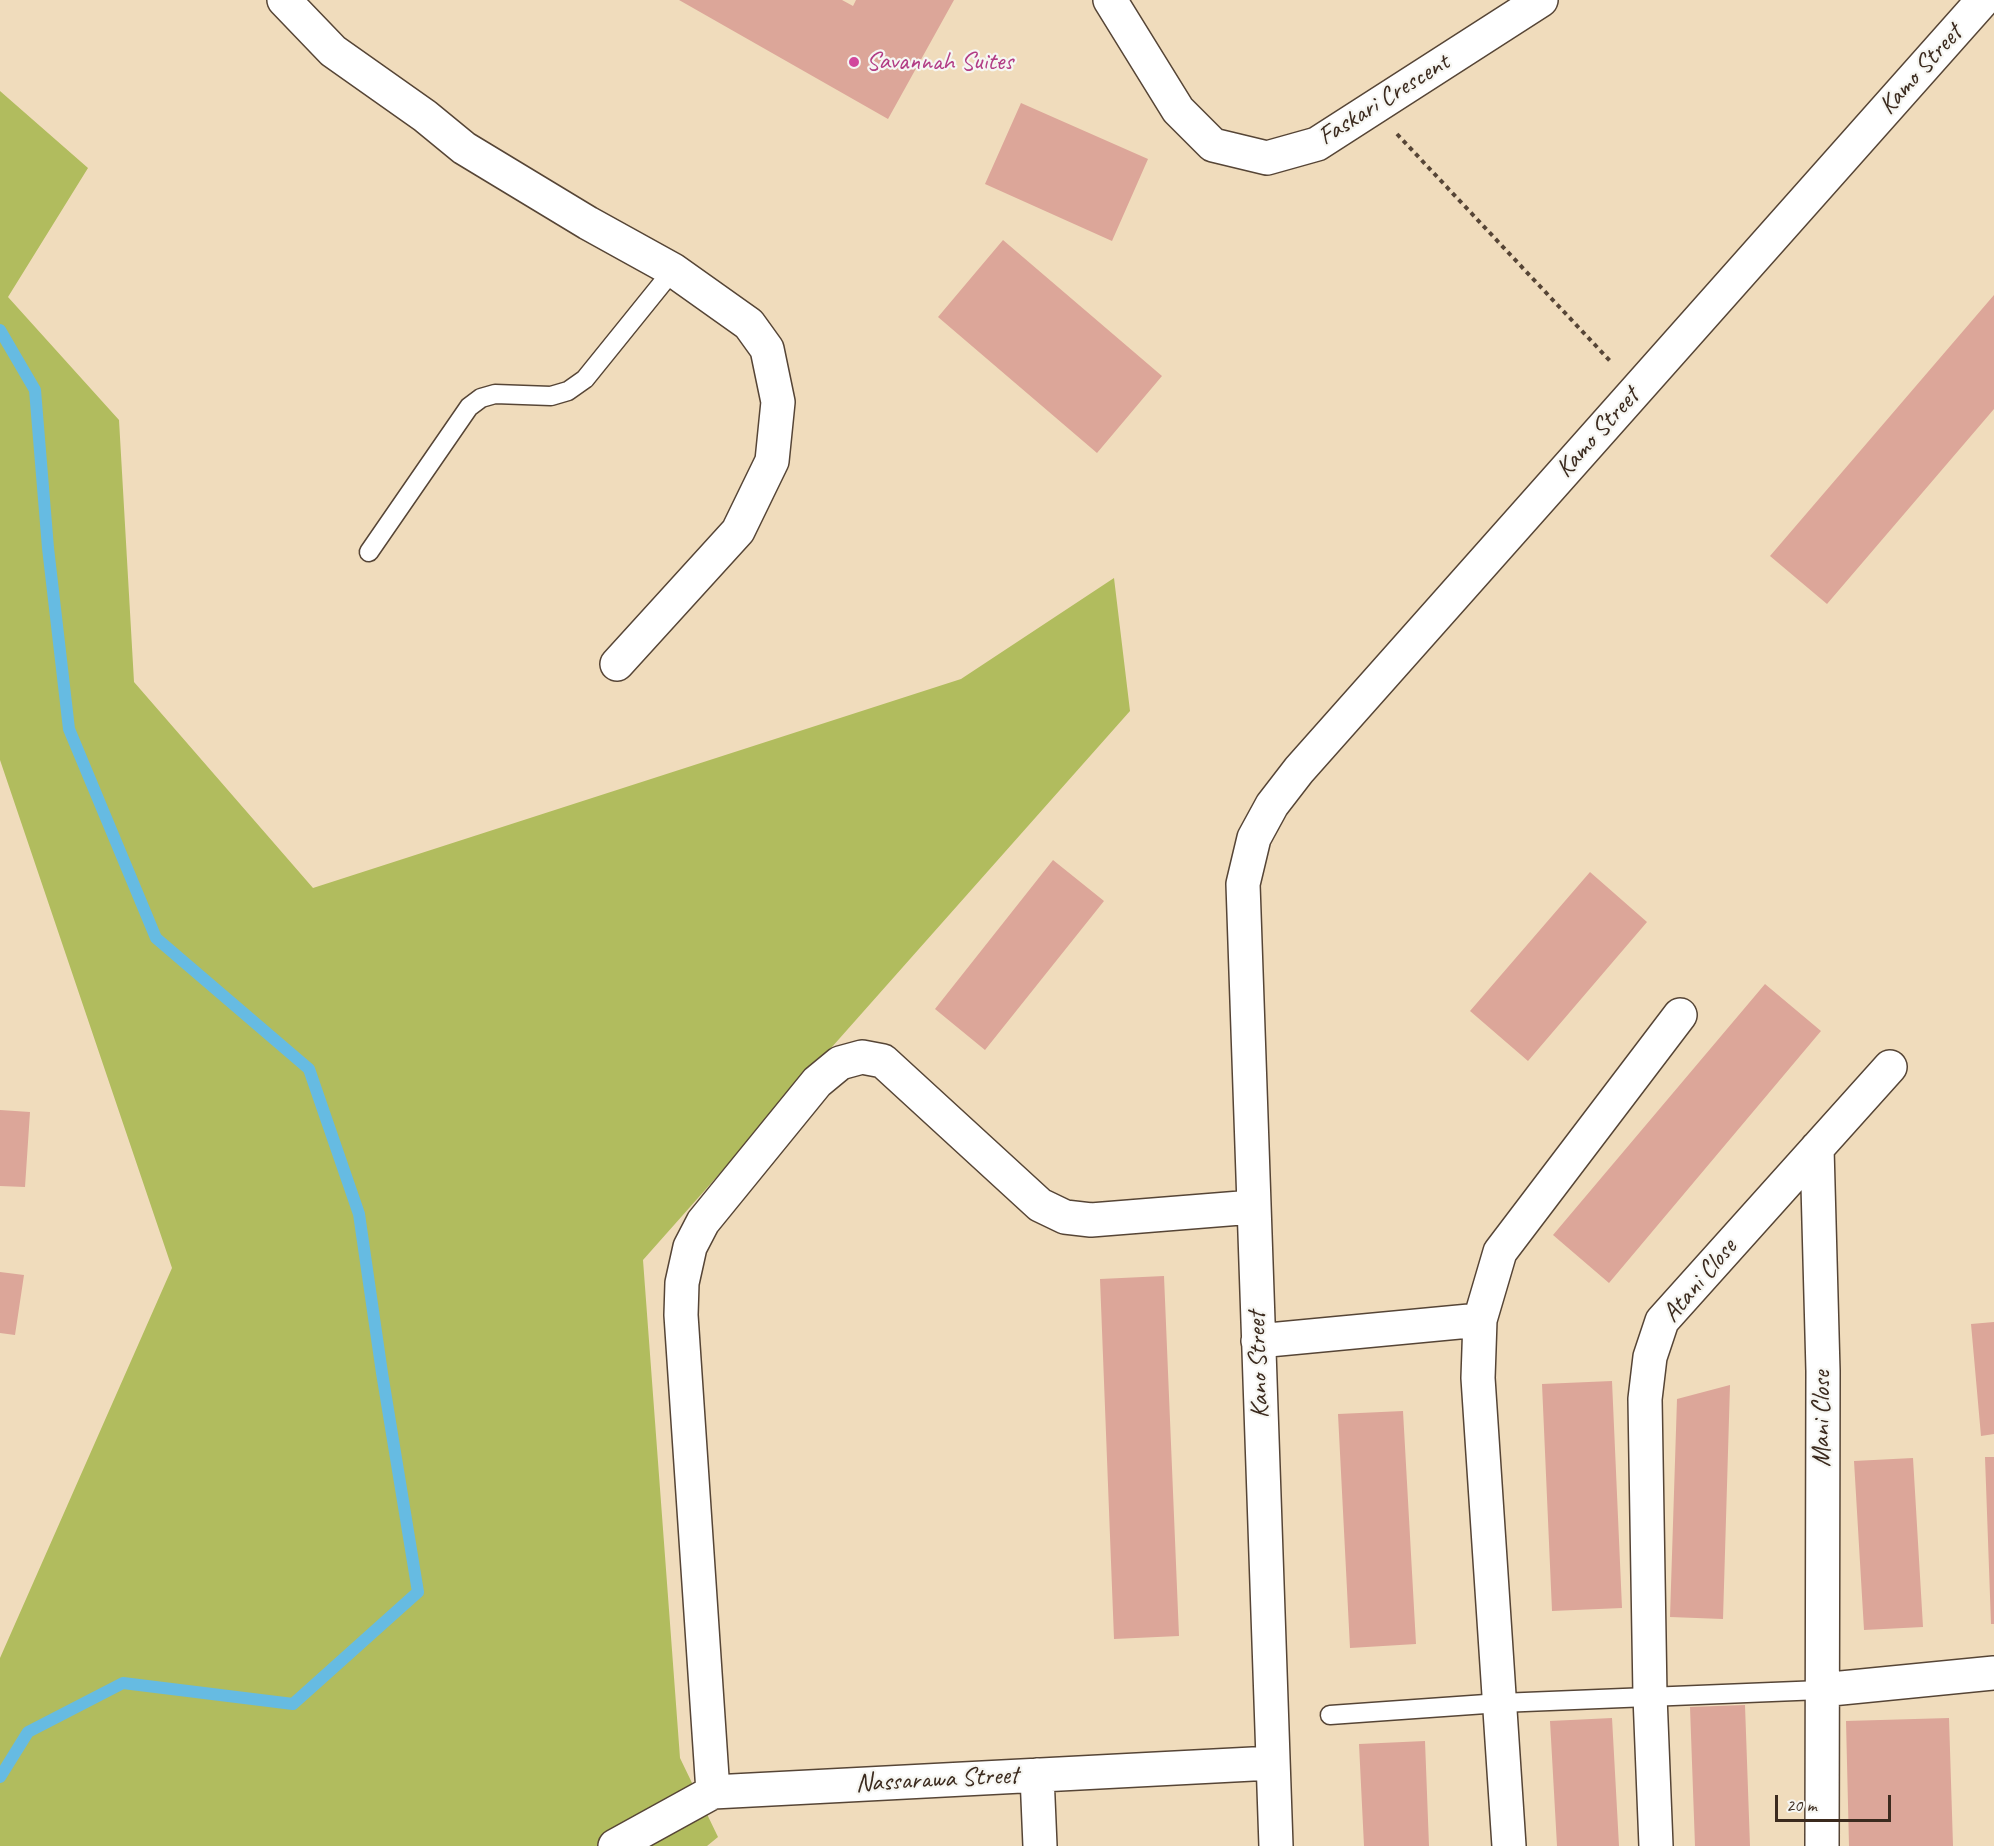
<!DOCTYPE html>
<html>
<head>
<meta charset="utf-8">
<style>
  body { margin:0 }
  #map { position:relative; width:1994px; height:1846px; overflow:hidden; background:#f0dcbc; font-family:Caveat,sans-serif }
  canvas { display:block }
  .scale { position:absolute; left:1775px; top:1795px; width:116px; height:27px; box-sizing:border-box; border:3px solid #3b2a1e; border-top:0; padding-left:8px; font-size:18px; line-height:21px; white-space:nowrap; color:#3b2a1e; -webkit-text-stroke:4px #f6f6f2; paint-order:stroke }
</style>
</head>
<body>
<div id="map">
<canvas width="1994" height="1846"></canvas>
<div class="scale">20 m</div>
</div>
<script>
const c = document.querySelector('canvas').getContext('2d');
c.lineJoin = 'round';
function fill(path, color) {
  c.fillStyle = color;
  c.fill(path, 'evenodd');
}
function toPath(rows) {
  const path = new Path2D();
  for (const r of rows) {
    path.moveTo(r[0], r[1]);
    for (let i = 2; i < r.length; i += 2) path.lineTo(r[i], r[i + 1]);
  }
  return path;
}
function trace(path, color, width, dash) {
  c.strokeStyle = color;
  c.lineWidth = width;
  c.lineCap = dash ? 'butt' : 'round';
  c.setLineDash(dash || []);
  c.stroke(path);
}
function write(font, color, halo, rows, align = 'center') {
  c.font = font + ' Caveat,sans-serif';
  c.lineWidth = 4.5;
  c.setLineDash([]);
  c.textBaseline = 'middle';
  c.strokeStyle = halo;
  c.fillStyle = color;
  for (const [text, x, y, turn = 0] of rows) {
    c.save();
    c.translate(x, y);
    c.rotate((+turn || 0) * Math.PI / 180);
    c.textAlign = isNaN(turn) ? turn : align;
    if (halo) c.strokeText(text, 0, 0);
    c.fillText(text, 0, 0);
    c.restore();
  }
}
fill(toPath([
  [0,91,88,168,8,297,119,420,134,682,313,888,961,679,1114,578,1130,711,643,1260,680,1758,718,1837,707,1846,0,1846,0,1658,172,1268,0,760]
]), '#b1bc5e');
trace(toPath([
  [0,330,35,390,48,548,69,729,156,938,309,1069,359,1214,382,1373,418,1592,293,1704,123,1683,28,1732,0,1777]
]), '#66bbe2', 12);
fill(toPath([
  [679,0,842,0,853,6,856,0,954,0,888,119],
  [1021,103,1148,159,1112,241,985,184],
  [1003,240,1162,376,1097,453,938,317],
  [1994,295,1994,409,1827,604,1770,556],
  [1053,860,1104,901,985,1050,935,1009],
  [1590,872,1647,922,1528,1061,1470,1011],
  [1765,984,1821,1031,1609,1283,1553,1235],
  [0,1110,30,1112,25,1187,0,1186],
  [0,1272,24,1275,15,1335,0,1333],
  [1164,1276,1179,1636,1114,1639,1100,1279],
  [1994,1322,1994,1434,1981,1436,1971,1324],
  [1612,1381,1622,1608,1552,1611,1542,1384],
  [1730,1385,1723,1619,1670,1617,1677,1399],
  [1403,1411,1416,1644,1350,1648,1338,1414],
  [1985,1457,1994,1457,1994,1624,1991,1624],
  [1913,1458,1923,1627,1864,1630,1854,1461],
  [1745,1705,1750,1846,1695,1846,1690,1707],
  [1612,1718,1619,1846,1557,1846,1550,1721],
  [1949,1718,1953,1846,1849,1846,1846,1721],
  [1425,1741,1429,1846,1364,1846,1359,1744]
]), '#dca699');
const lane = toPath([
  [369,552,469,407,481,398,495,394,551,396,568,391,585,379,673,270],
  [1330,1715,1500,1703,1821,1690]
]);
const street = toPath([
  [284,0,333,51,425,116,464,148,588,223,673,270,749,324,767,349,778,402,772,461,738,531,617,664],
  [1110,0,1178,110,1213,145,1267,158,1317,144,1541,0],
  [1817,1148,1823,1371,1822,1846],
  [1258,1341,1480,1320],
  [1821,1690,1994,1673],
  [1037,1775,1040,1846],
  [713,1792,681,1315,682,1283,690,1247,703,1222,817,1082,840,1063,862,1057,883,1061,1040,1205,1065,1217,1091,1220,1253,1207],
  [615,1846,713,1792,1272,1763],
  [1276,1846,1243,884,1254,838,1272,805,1299,770,1983,0],
  [1509,1846,1478,1378,1480,1320,1500,1252,1680,1015],
  [1656,1846,1650,1696,1645,1399,1650,1357,1662,1321,1890,1067]
]);
trace(lane, '#564536', 21);
trace(street, '#564536', 36);
trace(toPath([
  [1397,134,1612,363]
]), '#564536', 4, [4.5, 4.5]);
trace(lane, '#fff', 18);
trace(street, '#fff', 33);
for (const [x, y, r, color] of [
  [854,62,6,"#d1479c"]
]) {
  const dot = new Path2D();
  dot.arc(x, y, r, 0, 2 * Math.PI);
  c.fillStyle = color;
  c.fill(dot);
  trace(dot, '#f6f6f2', 2);
}
write('26px', '#b23c85', '#f6f6f2', [
  ["Savannah Suites",866,62]
], 'left');
write('26px', '#3b2a1e', '#f6f6f2', [
  ["Kamo Street",1921,70,-48],
  ["Faskari Crescent",1384,100,-32],
  ["Kamo Street",1598,433,-48],
  ["Atani Close",1700,1281,-50],
  ["Kano Street",1259,1365,-92],
  ["Mani Close",1822,1419,-90],
  ["Nassarawa Street",937,1780,-3]
]);
</script>
</body>
</html>
